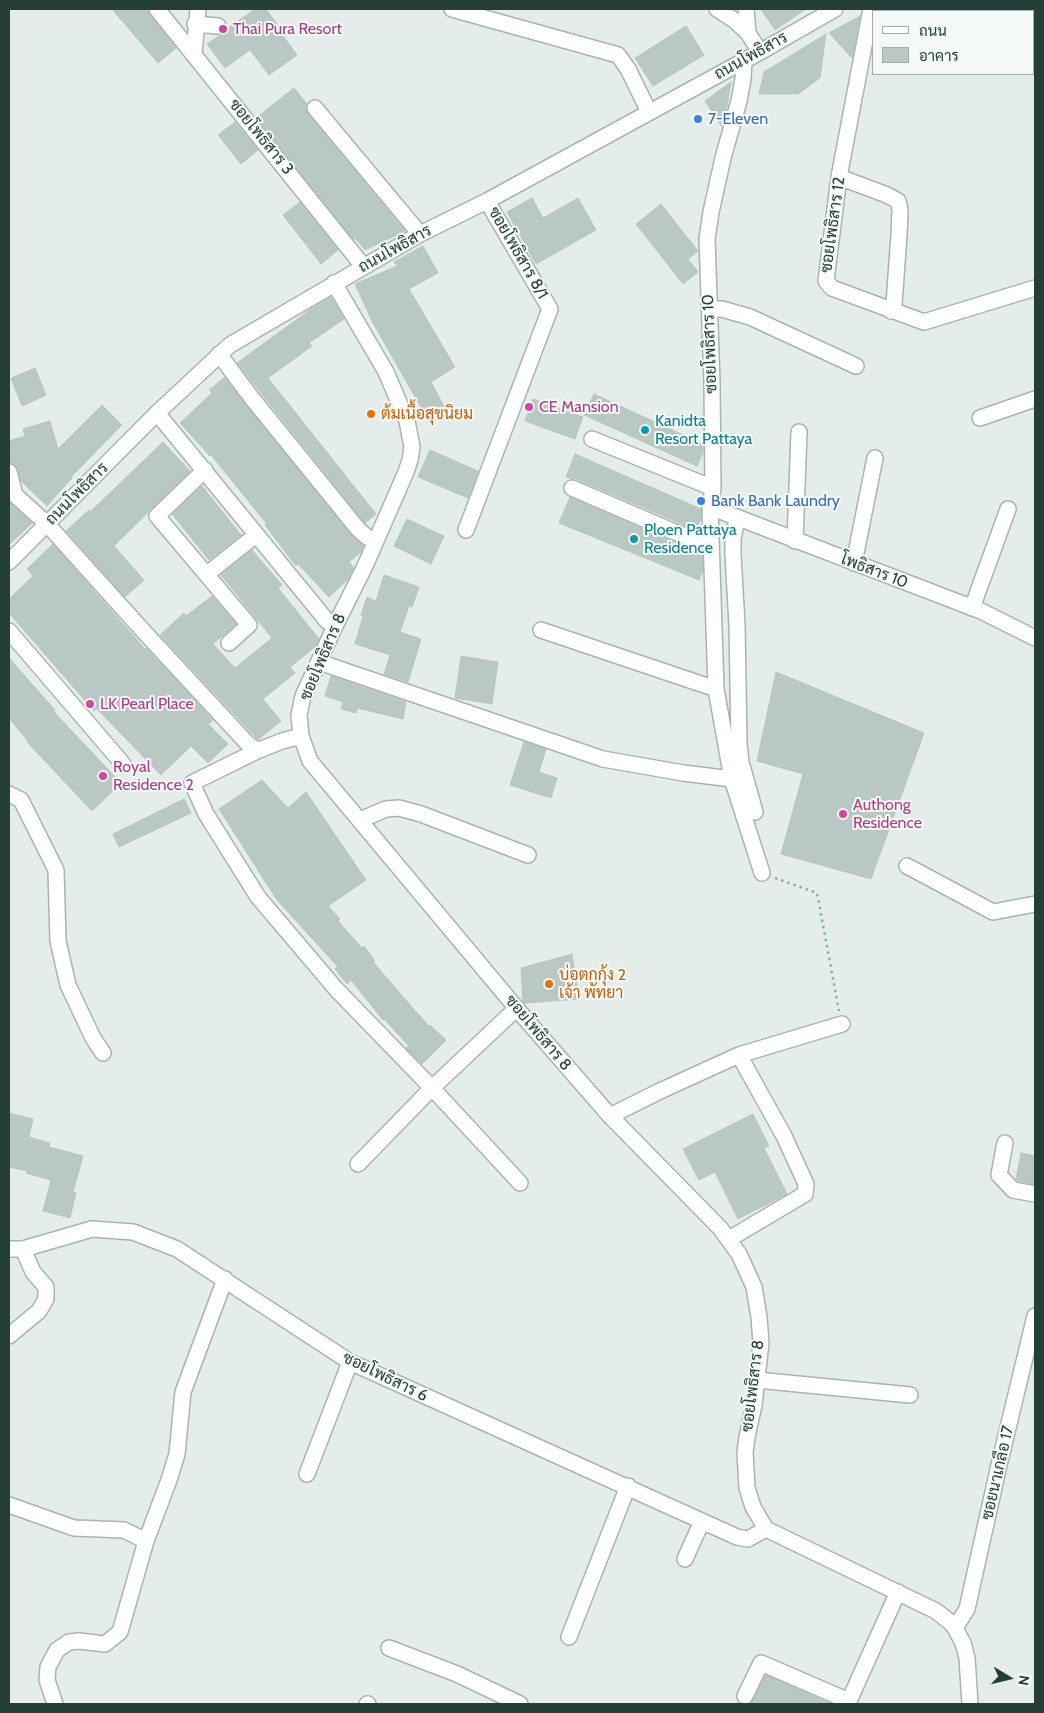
<!DOCTYPE html>
<html>
<head>
<meta charset="utf-8">
<style>
  body { margin:0 }
  #map { position:relative; width:1044px; height:1713px; overflow:hidden; background:#e4ede9; font-family:Cabin,Sarabun,sans-serif }
  canvas { display:block }
  .frame { position:absolute; inset:0; border:10px solid #243e38; pointer-events:none }
  .legend { position:absolute; left:872px; top:10px; width:162px; height:65px; box-sizing:border-box; background:#f5f9f7; border:1px solid #a1aeab; margin:0; padding:6px 9px; list-style:none; font-size:15px; color:#243e38 }
  .legend li { display:flex; align-items:center; gap:10px; height:25px }
  .legend b { width:25px; border:1px solid #a1aeab }
  .north { position:absolute; left:984px; top:1653px; width:50px; height:50px; -webkit-text-stroke:4px #f5f9f7; paint-order:stroke; rotate:99deg; font-size:14px; font-weight:700; line-height:20px; text-align:center; color:#243e38 }
  .north::after { content:''; display:block; margin:auto; width:18px; height:22px; background:#243e38; clip-path:polygon(50% 0,100% 100%,50% 72%,0 100%) }
</style>
</head>
<body>
<div id="map">
<canvas width="1044" height="1713"></canvas>
<div class="frame"></div>
<ul class="legend">
<li><b style="height:6px;background:#fff"></b>ถนน</li>
<li><b style="height:14px;background:#b9c8c2"></b>อาคาร</li>
</ul>
<div class="north">N</div>
</div>
<script>
const c = document.querySelector('canvas').getContext('2d');
c.lineJoin = 'round';
function fill(path, color) {
  c.fillStyle = color;
  c.fill(path, 'evenodd');
}
function toPath(rows) {
  const path = new Path2D();
  for (const r of rows) {
    path.moveTo(r[0], r[1]);
    for (let i = 2; i < r.length; i += 2) path.lineTo(r[i], r[i + 1]);
  }
  return path;
}
function trace(path, color, width, dash) {
  c.strokeStyle = color;
  c.lineWidth = width;
  c.lineCap = dash ? 'butt' : 'round';
  c.setLineDash(dash || []);
  c.stroke(path);
}
function write(font, color, halo, rows, align = 'center') {
  c.font = font + ' Cabin,Sarabun,sans-serif';
  c.lineWidth = 4;
  c.setLineDash([]);
  c.textBaseline = 'middle';
  c.strokeStyle = halo;
  c.fillStyle = color;
  for (const [text, x, y, turn = 0] of rows) {
    c.save();
    c.translate(x, y);
    c.rotate((+turn || 0) * Math.PI / 180);
    c.textAlign = isNaN(turn) ? turn : align;
    if (halo) c.strokeText(text, 0, 0);
    c.fillText(text, 0, 0);
    c.restore();
  }
}
const building = toPath([
  [112,9,148,9,150,15,176,48,158,63,112,9],
  [255,9,266,9,280,28,278,29,297,55,269,75,250,50,225,68,207,44,222,34,227,29,255,9],
  [761,9,806,9,775,30,761,9],
  [860,16,852,58,829,33,860,16],
  [686,26,704,55,653,86,635,58,686,26],
  [826,34,820,78,798,94,759,94,764,72,826,34],
  [731,82,726,113,722,127,705,101,731,82],
  [294,88,307,104,306,109,308,114,405,231,365,250,355,238,353,239,256,118,294,88],
  [235,122,258,150,241,164,218,135,235,122],
  [532,198,543,218,578,198,596,230,536,264,507,212,532,198],
  [300,202,338,250,321,264,283,215,300,202],
  [661,204,698,251,688,259,698,272,683,284,636,224,661,204],
  [423,246,438,273,409,289,455,367,431,382,445,408,427,418,372,321,355,284,397,266,394,262,423,246],
  [331,297,344,319,309,343,312,346,268,378,376,514,365,523,237,363,311,309,331,297],
  [35,368,46,395,22,406,11,378,35,368],
  [225,377,351,535,363,546,361,552,349,562,354,568,347,580,329,597,298,564,296,566,265,525,267,524,211,455,210,456,180,423,212,393,209,390,225,377],
  [594,394,703,444,703,453,697,466,584,415,594,394],
  [533,399,583,417,575,439,525,421,533,399],
  [102,405,122,425,71,477,72,478,47,506,21,481,16,466,9,463,9,441,25,436,23,429,50,421,58,449,102,405],
  [163,442,190,471,114,546,144,580,125,597,66,531,89,510,90,512,163,442],
  [430,450,478,471,468,498,418,477,430,450],
  [575,454,701,509,701,519,696,530,576,479,566,477,575,454],
  [202,486,241,535,209,560,172,514,202,486],
  [570,497,668,540,702,552,703,571,699,580,559,523,570,497],
  [9,502,32,523,9,545,9,502],
  [407,519,444,536,431,564,394,546,407,519],
  [53,544,145,649,146,648,213,720,208,724,228,744,208,763,191,746,161,775,96,708,94,711,9,613,9,599,33,576,27,569,53,544],
  [252,550,282,585,278,588,319,639,315,647,290,667,295,673,263,699,281,721,258,740,160,635,184,613,186,616,212,596,236,624,213,644,235,668,272,638,221,575,252,550],
  [384,575,419,587,412,607,409,606,400,632,421,639,408,682,384,674,390,655,355,644,363,616,361,615,367,597,376,601,384,575],
  [461,656,498,662,492,704,455,698,461,656],
  [9,658,55,710,53,711,121,783,92,811,27,742,28,741,9,718,9,658],
  [776,672,924,733,871,879,781,854,803,774,757,761,776,672],
  [331,676,406,702,403,719,357,708,356,713,341,709,343,702,325,696,331,676],
  [524,742,546,749,539,772,557,778,551,798,510,785,524,742],
  [262,780,288,808,306,792,366,880,328,906,340,919,338,921,362,948,364,946,375,961,373,962,411,1006,429,1026,430,1025,446,1040,422,1064,406,1048,409,1046,384,1019,383,1020,351,980,347,984,335,969,338,967,277,900,219,809,262,780],
  [184,799,191,813,119,847,113,834,184,799],
  [572,954,579,999,525,1003,523,1001,521,968,572,954],
  [9,1113,33,1119,29,1137,50,1143,49,1147,83,1156,73,1192,76,1193,70,1218,43,1211,51,1180,26,1173,27,1171,9,1167,9,1113],
  [753,1114,769,1146,764,1148,787,1194,738,1219,715,1172,699,1180,683,1149,753,1114],
  [1021,1153,1035,1156,1035,1185,1018,1181,1016,1179,1021,1153],
  [766,1675,829,1703,833,1704,749,1704,753,1700,766,1675]
]);
fill(building, '#b9c8c2');
trace(building, '#b7c7c0', 1);
const minor = toPath([
  [157,9,363,266],
  [452,9,618,55,628,69,649,112],
  [717,9,734,20,748,33,760,52],
  [746,9,748,33],
  [871,9,839,177,826,281,832,288,924,322,1035,288],
  [195,24,218,26],
  [194,53,198,9],
  [744,61,743,79,739,101,723,158,711,212,707,239,712,382,713,488,710,507,716,689,732,779,762,873],
  [315,108,420,234],
  [839,177,887,195,898,201,900,209,899,235,894,304,891,311],
  [334,283,386,372,407,421,412,447,410,460,406,472,365,566,335,626,303,696,299,715,301,736,310,761,523,1016,610,1116,720,1228,739,1254,754,1287,759,1317,761,1343,754,1405,747,1437,745,1452,747,1488,753,1507,766,1529,936,1611,950,1622,955,1628,963,1643,967,1658,970,1704],
  [709,309,722,309,750,317,856,366],
  [219,354,251,397,358,529,367,537,376,541],
  [157,413,327,621,335,626],
  [980,418,1035,399],
  [592,439,713,488],
  [205,470,157,516,249,625,229,643],
  [9,472,15,495,47,524,146,634,248,744,257,751],
  [572,488,672,531,699,541,711,542],
  [710,507,981,611,1035,638],
  [737,519,733,539,733,555,737,625,739,744,741,762,755,812],
  [466,530,550,309,487,201],
  [795,541,799,432],
  [9,562,157,413,230,345,420,234,487,201,760,52,835,9],
  [854,563,875,458],
  [207,574,256,535],
  [972,608,1008,509],
  [541,630,716,689],
  [9,631,123,764],
  [319,662,603,759,683,773,732,779],
  [301,736,282,741,257,751,192,783,206,814,258,897,336,989,432,1088,520,1183],
  [9,794,21,800,56,870,58,941,68,985,93,1038,103,1053],
  [360,820,386,809,399,808,421,814,528,855],
  [907,866,993,912,1035,904],
  [610,1116,660,1091,739,1055,842,1024],
  [1005,1143,999,1175,1013,1190,1035,1194],
  [358,1164,432,1088,517,1008],
  [729,1239,805,1194,806,1184,784,1136,739,1055],
  [9,1249,23,1249,92,1229,133,1232,177,1249,350,1362,737,1537,748,1539,766,1529],
  [9,1336,39,1311,46,1299,46,1287,33,1272,23,1249],
  [757,1380,910,1395],
  [307,1474,350,1362],
  [9,1505,74,1528,124,1530,146,1541],
  [685,1559,698,1530,704,1522],
  [955,1628,967,1609,999,1465,1035,1316],
  [569,1637,628,1486],
  [389,1648,457,1674,520,1704],
  [745,1696,761,1663,849,1701,898,1592],
  [55,1704,47,1680,48,1667,57,1650,69,1642,79,1641,105,1644,120,1632,146,1541,169,1480,177,1454,183,1392,225,1279],
  [367,1704,368,1704]
]);
trace(minor, '#a7b5b0', 18);
trace(toPath([
  [775,878,817,893,839,1011]
]), '#86b0a4', 2.5, [2.5, 4]);
trace(minor, '#fff', 15);
for (const [x, y, r, color] of [
  [223,29,5,"#d1479c"],
  [698,119,5,"#3f7fe0"],
  [529,407,5,"#d1479c"],
  [371,414,5,"#e8710a"],
  [645,430,5,"#0f9aa8"],
  [701,501,5,"#3f7fe0"],
  [634,539,5,"#0f9aa8"],
  [90,704,5,"#d1479c"],
  [103,776,5,"#d1479c"],
  [843,814,5,"#d1479c"],
  [549,984,5,"#e8710a"]
]) {
  const dot = new Path2D();
  dot.arc(x, y, r, 0, 2 * Math.PI);
  c.fillStyle = color;
  c.fill(dot);
  trace(dot, '#f5f9f7', 2);
}
write('16px', '#b23c85', '#f5f9f7', [
  ["Thai Pura Resort",233,29],
  ["CE Mansion",539,407],
  ["LK Pearl Place",100,704],
  ["Royal",113,767],
  ["Residence 2",113,785],
  ["Authong",853,805],
  ["Residence",853,823]
], 'left');
write('16px', '#243e38', '#f5f9f7', [
  ["ถนนโพธิสาร",751,56,-29],
  ["ซอยโพธิสาร 3",261,137,51],
  ["ซอยโพธิสาร 12",833,225,-82],
  ["ถนนโพธิสาร",395,249,-29],
  ["ซอยโพธิสาร 8/1",518,253,60],
  ["ซอยโพธิสาร 10",710,344,-92],
  ["ถนนโพธิสาร",77,494,-45],
  ["โพธิสาร 10",874,571,21],
  ["ซอยโพธิสาร 8",323,657,-67],
  ["ซอยโพธิสาร 8",538,1033,50],
  ["ซอยโพธิสาร 6",385,1377,26],
  ["ซอยโพธิสาร 8",753,1386,-83],
  ["ซอยนาเกลือ 17",998,1473,-77]
]);
write('16px', '#366cbe', '#f5f9f7', [
  ["7-Eleven",708,119],
  ["Bank Bank Laundry",711,501]
], 'left');
write('16px', '#c56008', '#f5f9f7', [
  ["ต้มเนื้อสุขนิยม",381,414],
  ["บ่อตกกุ้ง 2",559,975],
  ["เจ้า พัทยา",559,993]
], 'left');
write('16px', '#0d838f', '#f5f9f7', [
  ["Kanidta",655,421],
  ["Resort Pattaya",655,439],
  ["Ploen Pattaya",644,530],
  ["Residence",644,548]
], 'left');
</script>
</body>
</html>
